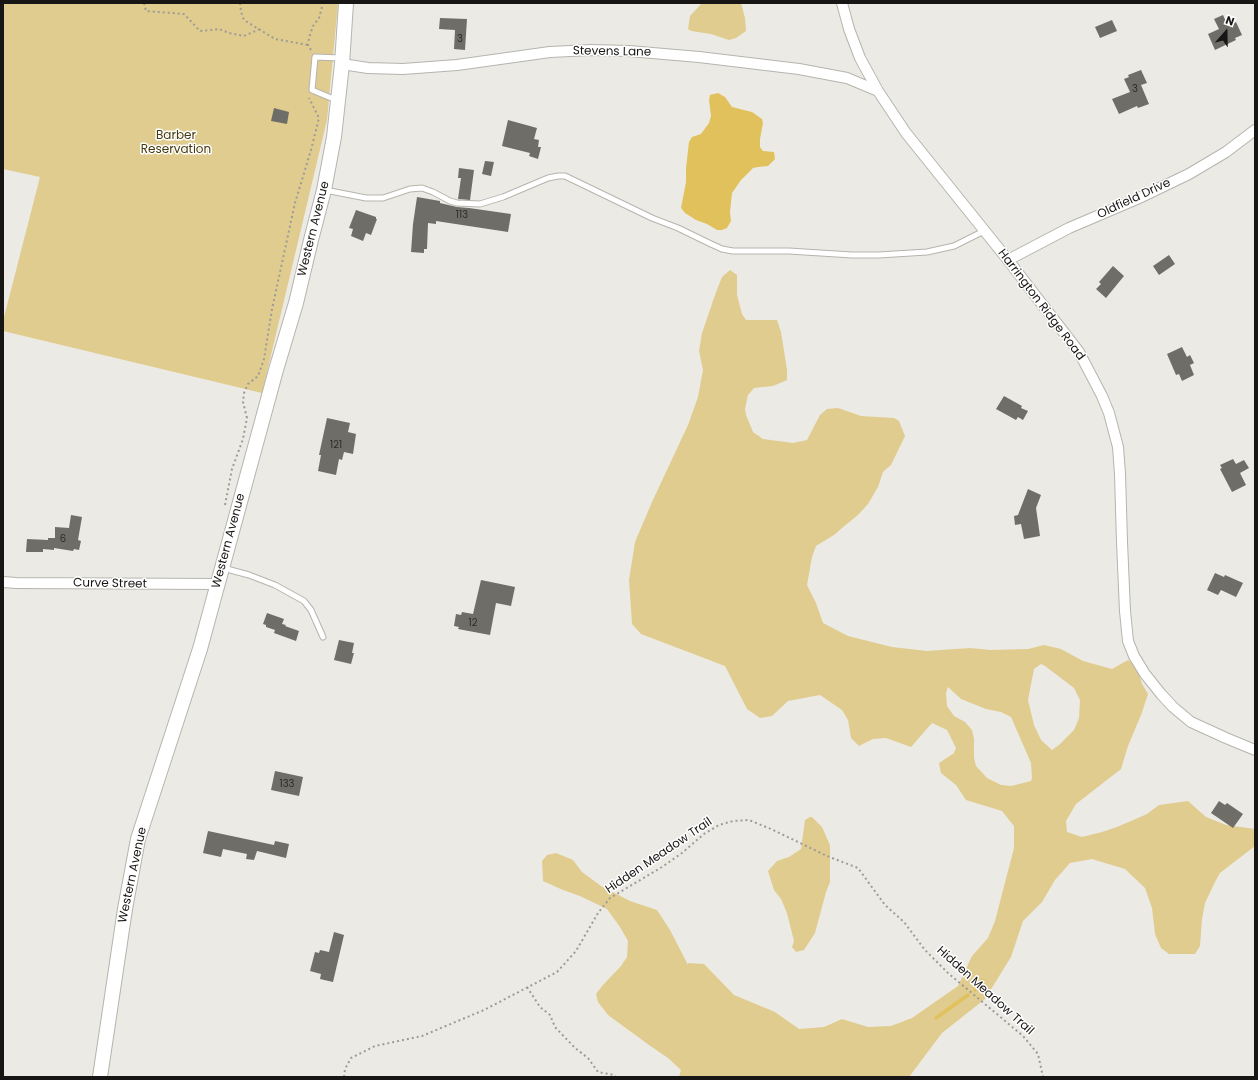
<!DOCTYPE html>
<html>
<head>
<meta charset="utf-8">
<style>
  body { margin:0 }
  #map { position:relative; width:1258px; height:1080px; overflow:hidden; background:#eceae4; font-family:Poppins,sans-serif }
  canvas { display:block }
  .frame { position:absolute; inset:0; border:4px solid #171614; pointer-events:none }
  .north { position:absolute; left:1206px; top:12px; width:40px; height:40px; -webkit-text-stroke:3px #fff; paint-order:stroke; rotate:20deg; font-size:11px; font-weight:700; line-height:16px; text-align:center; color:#171614 }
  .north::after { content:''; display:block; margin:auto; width:14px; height:18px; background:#171614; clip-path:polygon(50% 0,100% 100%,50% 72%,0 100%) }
</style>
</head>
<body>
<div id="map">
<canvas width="1258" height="1080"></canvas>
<div class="frame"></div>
<div class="north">N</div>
</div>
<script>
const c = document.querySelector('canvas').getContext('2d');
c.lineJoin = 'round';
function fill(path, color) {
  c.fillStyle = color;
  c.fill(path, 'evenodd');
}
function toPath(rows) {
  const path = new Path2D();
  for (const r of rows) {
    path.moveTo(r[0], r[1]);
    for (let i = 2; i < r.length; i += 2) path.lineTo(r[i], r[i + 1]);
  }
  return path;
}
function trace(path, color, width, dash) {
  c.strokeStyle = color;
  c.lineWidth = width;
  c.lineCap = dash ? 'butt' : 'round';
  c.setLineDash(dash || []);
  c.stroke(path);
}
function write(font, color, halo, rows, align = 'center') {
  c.font = font + ' Poppins,sans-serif';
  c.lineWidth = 3;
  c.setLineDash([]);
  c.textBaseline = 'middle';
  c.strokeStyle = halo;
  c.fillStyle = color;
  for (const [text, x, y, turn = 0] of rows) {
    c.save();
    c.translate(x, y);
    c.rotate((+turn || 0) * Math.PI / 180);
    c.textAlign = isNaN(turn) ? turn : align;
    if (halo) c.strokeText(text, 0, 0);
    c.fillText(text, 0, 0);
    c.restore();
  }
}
fill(toPath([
  [3,3,338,3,327,120,262,393,3,331,3,321,40,177,3,169],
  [702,3,741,3,745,18,746,31,736,38,729,40,711,34,691,31,688,29,690,16],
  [730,270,737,275,737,295,742,314,746,320,777,320,781,332,787,370,787,380,773,386,754,388,748,395,745,409,746,415,753,432,763,439,793,443,807,440,820,415,827,409,838,408,861,416,894,418,899,421,905,436,891,465,883,472,878,487,868,504,858,515,842,528,834,535,816,546,812,557,807,585,816,603,823,623,848,636,892,647,927,651,970,648,991,650,1028,649,1044,645,1061,649,1083,661,1112,669,1128,660,1137,667,1142,684,1148,694,1141,715,1128,746,1121,769,1076,804,1066,821,1067,832,1082,837,1102,832,1117,827,1147,814,1159,805,1188,801,1206,817,1226,825,1255,829,1255,846,1220,873,1215,882,1205,903,1202,919,1200,946,1195,954,1169,954,1161,948,1155,934,1152,908,1145,888,1125,869,1092,859,1070,863,1055,880,1042,902,1023,921,1011,957,985,999,942,1033,909,1077,679,1077,681,1070,668,1058,649,1045,608,1015,598,1002,596,994,603,985,621,966,627,957,628,941,620,927,607,909,580,896,563,890,543,881,542,861,547,855,556,853,573,860,582,872,601,886,630,901,657,910,670,930,688,965,688,963,704,964,734,995,775,1012,799,1029,824,1027,842,1019,868,1027,891,1026,912,1018,958,986,972,956,988,938,995,921,1014,848,1014,826,1002,811,966,800,956,785,941,773,939,763,954,753,956,748,947,730,932,723,911,747,886,738,873,739,859,746,851,738,848,720,842,710,820,695,788,701,772,716,760,718,747,709,725,666,641,634,632,624,629,580,635,542,652,502,688,425,698,397,703,370,699,351,702,333,715,295,722,277],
  [1041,664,1045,666,1074,688,1080,700,1079,718,1074,730,1059,745,1052,750,1041,740,1034,725,1028,700,1034,669],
  [948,687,961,699,986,709,1001,712,1011,717,1031,763,1032,778,1031,781,1011,786,1001,785,987,778,976,766,974,758,974,739,972,730,965,722,954,716,947,706,946,693],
  [810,817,812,817,822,827,830,845,830,882,826,892,815,933,804,950,796,952,792,947,794,941,787,913,781,899,774,890,768,871,777,861,789,857,801,849,805,820]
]), '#e0cc8e');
fill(toPath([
  [718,93,725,97,732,107,752,112,762,119,763,123,760,139,760,147,763,151,774,152,775,159,768,166,758,167,753,168,741,180,732,193,730,212,731,221,727,228,722,230,717,230,707,224,696,220,685,213,681,208,686,182,686,168,689,142,692,137,701,134,709,123,711,116,709,100,710,95]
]), '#e1c15c');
trace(toPath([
  [975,990,983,980],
  [936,1018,968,995]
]), '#e1c15c', 3.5);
fill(toPath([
  [1223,15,1228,26,1236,22,1242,35,1235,38,1236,40,1215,50,1208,34,1219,29,1214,19],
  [440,18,467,19,465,50,454,49,455,30,439,29],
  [1112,20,1117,31,1100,38,1095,27],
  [1141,70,1147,83,1141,85,1149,104,1138,108,1137,106,1119,114,1112,99,1130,92,1124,79,1129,77,1128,75],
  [274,108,289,112,287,124,271,121],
  [508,120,537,128,534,139,539,140,538,147,541,147,538,159,529,156,530,153,502,146],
  [485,161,494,162,491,176,482,174],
  [459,168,474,170,470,200,458,199,461,178,458,178],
  [417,197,440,201,440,203,457,207,469,208,511,214,508,232,436,221,436,224,428,223,427,249,424,249,424,253,411,252,413,224],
  [356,210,376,217,376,219,377,219,371,235,366,233,363,241,351,236,353,229,349,228],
  [1169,255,1175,264,1159,275,1153,266],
  [1113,266,1124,276,1106,298,1096,289,1101,284,1099,282],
  [1182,347,1187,357,1190,355,1194,363,1190,365,1194,375,1182,381,1179,374,1176,375,1167,354],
  [1004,396,1022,406,1021,408,1028,411,1023,420,1018,417,1016,420,996,409],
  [327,418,350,423,348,432,356,434,353,454,344,452,342,460,339,459,336,475,318,471,321,455,319,455],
  [1233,459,1236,464,1244,460,1249,468,1240,473,1246,485,1232,492,1220,469,1222,468,1220,465],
  [1028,489,1041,495,1036,508,1040,536,1024,539,1021,524,1015,525,1014,516,1018,515],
  [71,515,82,517,78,540,81,541,79,550,74,549,73,551,54,548,54,550,43,549,43,552,26,552,27,539,48,540,48,538,55,538,55,527,69,528],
  [1215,573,1224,577,1225,575,1243,583,1236,597,1221,590,1218,595,1207,590],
  [481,580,515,587,511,606,496,603,490,635,458,629,459,627,454,626,456,614,461,615,462,612,473,614],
  [267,613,284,619,282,624,286,625,285,626,299,631,296,641,274,633,275,630,266,627,266,625,263,624],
  [339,640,354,643,352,653,354,653,351,664,334,660],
  [275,771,303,777,299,796,271,790],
  [1219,801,1225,805,1227,803,1243,814,1233,828,1211,813],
  [208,831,274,845,275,841,289,844,286,858,257,851,254,860,246,859,247,854,223,849,221,857,203,853],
  [334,932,344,935,333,982,320,979,321,974,310,971,315,952,319,953,320,950,329,952]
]), '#6f6d68');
const lane = toPath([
  [336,100,312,90,315,57,341,58],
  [325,190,366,198,383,198,410,189,422,188,433,192,450,201,457,203,480,204,503,197,548,178,558,176,565,176,652,218,678,228,711,244,722,249,733,251,789,251,852,255,879,255,927,252,954,246,984,231],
  [223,568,249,575,275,585,304,601,311,610,323,637]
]);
const street = toPath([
  [842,3,849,29,860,58,878,91,906,133,1008,260,1079,352,1102,396,1109,413,1118,447,1120,474,1122,542,1125,611,1128,641,1134,656,1145,674,1161,694,1173,707,1191,722,1226,738,1255,750],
  [342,64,368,68,403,69,457,65,550,52,591,50,629,51,699,57,799,69,847,78,878,91],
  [1008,260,1069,228,1137,199,1189,174,1226,152,1255,130],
  [3,582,16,583,217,584]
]);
const secondary = toPath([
  [100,1077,125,909,138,839,200,649,276,370,296,303,311,240,324,190,334,137,342,64,346,3]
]);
trace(lane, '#b6b4ae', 7);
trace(street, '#b6b4ae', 12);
trace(secondary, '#b6b4ae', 16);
trace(toPath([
  [144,3,146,11,184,14,200,31,219,29,229,33,244,36,260,29],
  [240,3,241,12,244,20,275,39,308,45],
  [311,50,308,45,309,38,313,26,319,18,323,3],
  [225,505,232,469,243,439,247,418,243,402,244,393,248,384,258,376,264,359,272,309,295,203,311,150,319,118,309,98],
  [527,987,540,1007,550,1015,555,1027,575,1048,588,1058,598,1072,614,1075,616,1077],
  [344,1077,345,1069,351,1058,375,1046,422,1036,484,1010,557,972,576,951,598,913,610,898,662,867,682,853,704,834,719,825,733,821,749,820,771,829,827,856,858,868,885,905,904,922,925,950,948,973,1023,1036,1038,1054,1043,1077]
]), '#9d9b97', 2, [2, 3]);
trace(lane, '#fff', 5);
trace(street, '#fff', 10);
trace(secondary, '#fff', 14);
write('10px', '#2d2c29', null, [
  ["3",460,39],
  ["3",1135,89],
  ["113",462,215],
  ["121",336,445],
  ["6",63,539],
  ["12",473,623],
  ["133",287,784]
]);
write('12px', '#171614', '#fff', [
  ["Stevens Lane",612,52,1],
  ["Oldfield Drive",1134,199,-25],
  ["Western Avenue",314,229,-76],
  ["Harrington Ridge Road",1041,305,53],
  ["Western Avenue",229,541,-75],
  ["Curve Street",110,584,1],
  ["Hidden Meadow Trail",659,856,-34],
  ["Western Avenue",133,875,-78],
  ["Hidden Meadow Trail",985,991,42]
]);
write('12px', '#45390d', '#fff', [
  ["Barber",176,136],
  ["Reservation",176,150]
]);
</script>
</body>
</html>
